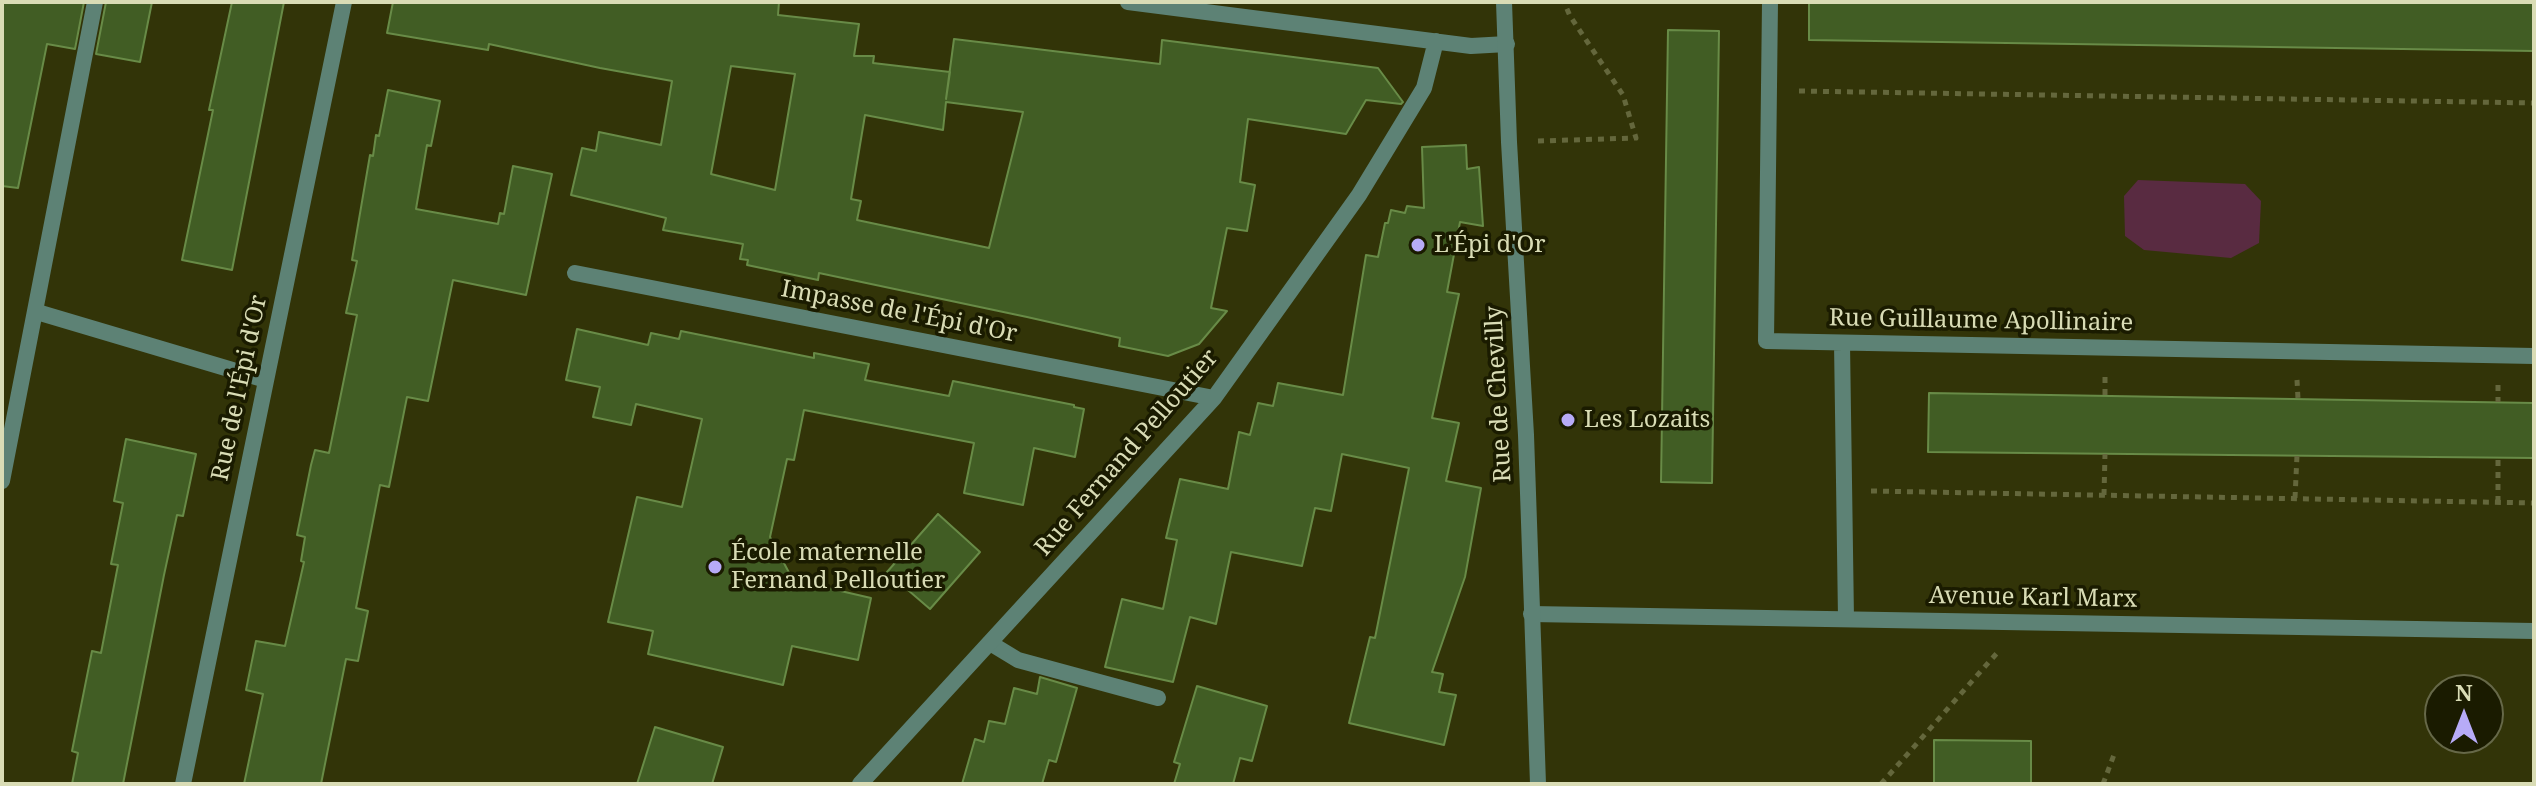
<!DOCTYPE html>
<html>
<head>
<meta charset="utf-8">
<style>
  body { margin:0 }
  #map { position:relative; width:2536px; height:786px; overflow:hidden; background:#323408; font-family:"Noto Serif",serif }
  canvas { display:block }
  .frame { position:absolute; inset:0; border:4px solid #d9dcb5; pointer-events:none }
  .north { position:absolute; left:2424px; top:674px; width:80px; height:80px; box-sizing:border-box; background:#1a1b00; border:2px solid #666848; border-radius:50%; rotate:0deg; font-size:22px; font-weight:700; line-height:32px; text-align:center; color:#d9dcb5 }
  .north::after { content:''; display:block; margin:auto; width:28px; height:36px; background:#b7abf7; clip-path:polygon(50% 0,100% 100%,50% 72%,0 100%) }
</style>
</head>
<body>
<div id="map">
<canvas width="2536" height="786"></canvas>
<div class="frame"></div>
<div class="north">N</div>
</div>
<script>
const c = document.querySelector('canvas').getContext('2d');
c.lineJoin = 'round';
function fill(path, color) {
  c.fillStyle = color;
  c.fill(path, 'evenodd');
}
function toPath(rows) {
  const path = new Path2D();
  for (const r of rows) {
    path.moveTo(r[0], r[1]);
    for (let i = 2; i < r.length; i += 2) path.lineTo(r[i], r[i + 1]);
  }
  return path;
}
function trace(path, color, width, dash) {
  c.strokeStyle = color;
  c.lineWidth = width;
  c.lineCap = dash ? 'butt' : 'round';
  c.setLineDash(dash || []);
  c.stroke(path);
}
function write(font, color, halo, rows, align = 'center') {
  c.font = font + ' "Noto Serif",serif';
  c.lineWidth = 7;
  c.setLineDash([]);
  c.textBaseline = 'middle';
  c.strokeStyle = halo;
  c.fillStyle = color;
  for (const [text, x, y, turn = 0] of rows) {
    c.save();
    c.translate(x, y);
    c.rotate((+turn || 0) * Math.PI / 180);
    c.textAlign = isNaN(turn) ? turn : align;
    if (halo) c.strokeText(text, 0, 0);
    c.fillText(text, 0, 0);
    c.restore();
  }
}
fill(toPath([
  [2138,180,2245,184,2261,201,2259,243,2231,258,2144,250,2125,236,2124,196]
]), '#592b41');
const building = toPath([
  [2,2,84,2,75,49,47,44,18,188,2,186,2,2],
  [106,2,152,2,140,62,96,54,106,2],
  [232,2,284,2,232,270,182,260,213,110,209,110,232,2],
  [393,2,779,2,778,15,859,24,854,56,874,56,873,63,950,72,946,99,954,39,1160,64,1162,40,1378,68,1403,102,1401,104,1366,100,1346,134,1248,119,1240,182,1255,185,1247,231,1227,228,1211,308,1227,311,1199,344,1168,356,1119,346,1120,338,1027,317,819,273,818,280,747,265,748,260,740,259,743,244,663,230,666,218,571,195,582,148,596,151,599,132,661,145,672,81,600,68,489,44,488,50,387,33,393,2],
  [731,66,795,74,775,190,711,174,731,66],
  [946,102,1023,112,989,248,857,220,861,201,851,199,865,115,943,130,946,102],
  [1809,2,2534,2,2534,51,1809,40,1809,2],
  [1668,30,1719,31,1712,483,1661,482,1668,30],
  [388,90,440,101,431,146,427,145,416,209,498,224,500,213,504,214,513,166,552,174,526,295,453,280,428,401,407,397,389,487,380,485,356,608,368,611,358,661,346,659,321,784,244,784,263,694,246,690,256,641,285,646,304,562,301,561,305,537,297,535,311,465,315,450,329,453,357,315,346,313,357,261,352,260,370,155,373,156,376,135,379,136,388,90],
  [1466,145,1467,169,1479,167,1483,226,1460,222,1447,292,1459,294,1432,418,1459,423,1446,481,1481,488,1465,577,1432,672,1443,674,1439,692,1456,695,1444,745,1349,723,1370,637,1375,638,1409,468,1342,454,1331,511,1315,508,1302,566,1231,552,1216,624,1190,617,1173,682,1105,667,1122,599,1163,609,1177,540,1166,538,1180,479,1228,489,1239,432,1250,435,1258,403,1273,406,1278,383,1343,395,1366,255,1378,257,1385,223,1388,223,1391,210,1405,213,1407,206,1424,208,1422,147,1466,145],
  [577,329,648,345,651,333,679,339,681,331,814,358,814,353,869,364,865,380,949,396,953,381,1074,405,1074,407,1084,409,1075,457,1034,448,1023,505,964,493,974,443,804,410,794,460,787,459,770,537,793,580,871,598,858,660,792,646,783,685,648,654,653,631,608,622,637,497,682,507,702,419,636,404,631,425,593,417,600,387,566,380,577,329],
  [1929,393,2534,403,2534,458,1928,452,1929,393],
  [126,439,196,454,183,516,177,515,164,575,123,784,72,784,78,753,72,751,92,651,101,653,118,565,111,564,123,503,114,501,126,439],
  [938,514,980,552,930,609,887,572,938,514],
  [1040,677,1077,688,1056,762,1049,760,1042,784,962,784,975,739,984,742,989,721,1005,724,1014,688,1037,694,1040,677],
  [1197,686,1267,706,1252,761,1240,758,1233,784,1174,784,1180,764,1174,762,1197,686],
  [655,727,723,747,712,784,637,784,655,727],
  [1934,740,2031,741,2031,784,1934,784,1934,740]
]);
fill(building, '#415d24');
trace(building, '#688b47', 2);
trace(toPath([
  [1799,91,2534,103],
  [1538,141,1636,138,1623,95,1570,16,1564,2],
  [2297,380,2298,399],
  [2498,385,2498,402],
  [2105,395,2105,377],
  [1871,491,2534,503],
  [2104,495,2105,454],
  [2295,498,2297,455],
  [2498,502,2498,457],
  [1881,784,1997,653],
  [2103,784,2115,752]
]), '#64673c', 5, [6, 6]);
trace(toPath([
  [990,643,1018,660,1158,698]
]), '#5d8275', 16);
trace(toPath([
  [1128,2,1471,46,1507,44],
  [1770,2,1766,341,2534,356],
  [575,273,1214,398],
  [37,312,266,380],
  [1842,343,1846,619],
  [2,481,95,2],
  [1531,614,2534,631],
  [183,784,344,2],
  [860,784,1214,398,1359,195,1424,88,1436,41]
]), '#5d8275', 16);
trace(toPath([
  [1504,2,1509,142,1526,435,1538,784]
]), '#5d8275', 16);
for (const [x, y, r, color] of [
  [1418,245,8,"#b7abf7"],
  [1568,420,8,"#b7abf7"],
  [715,567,8,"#b7abf7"]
]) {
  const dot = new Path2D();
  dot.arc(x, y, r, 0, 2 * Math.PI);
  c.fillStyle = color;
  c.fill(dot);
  trace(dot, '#1a1b00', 3);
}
write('24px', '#d9dcb5', '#1a1b00', [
  ["L'Épi d'Or",1434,245],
  ["Les Lozaits",1584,420],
  ["École maternelle",731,553],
  ["Fernand Pelloutier",731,581]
], 'left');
write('24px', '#d9dcb5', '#1a1b00', [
  ["Impasse de l'Épi d'Or",899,312,11],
  ["Rue Guillaume Apollinaire",1981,321,1],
  ["Rue de l'Épi d'Or",240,388,-78],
  ["Rue de Chevilly",1499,394,-93],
  ["Rue Fernand Pelloutier",1127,453,-49],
  ["Avenue Karl Marx",2033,598,1]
]);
</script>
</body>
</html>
